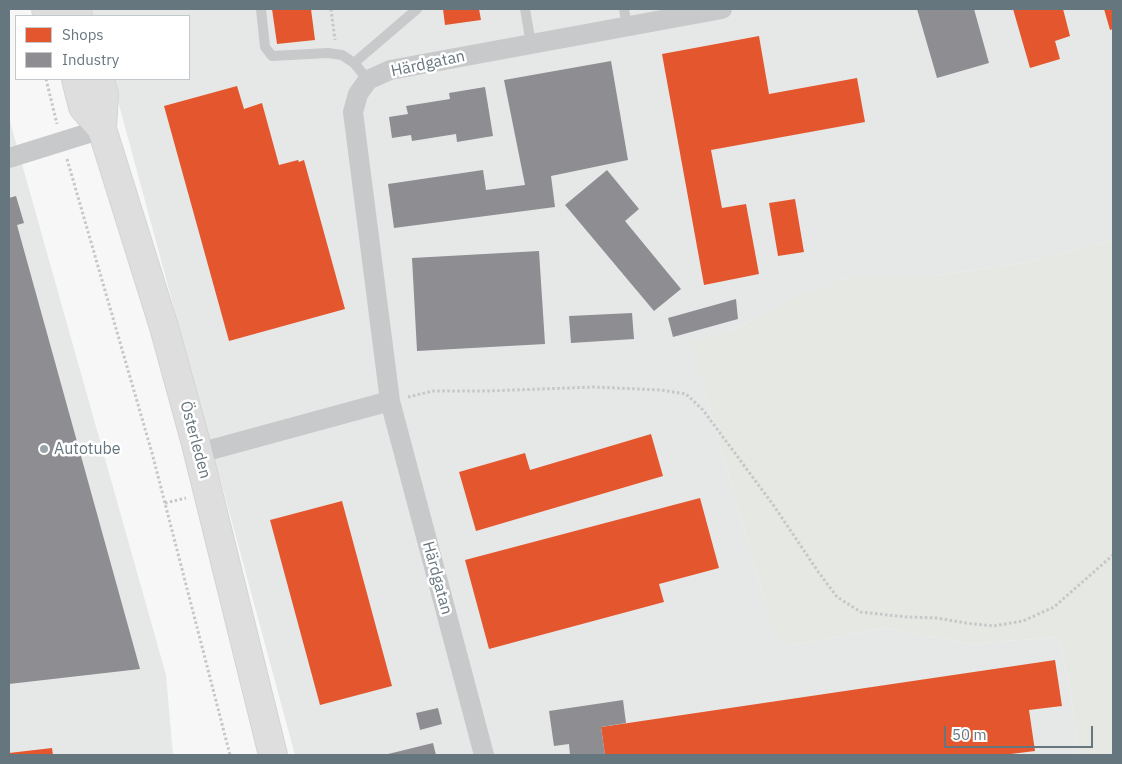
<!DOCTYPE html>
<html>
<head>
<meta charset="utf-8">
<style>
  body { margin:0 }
  #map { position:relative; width:1122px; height:764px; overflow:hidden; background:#f7f7f7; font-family:"IBM Plex Sans",sans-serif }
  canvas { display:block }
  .frame { position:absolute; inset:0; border:10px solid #66767e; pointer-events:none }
  .legend { position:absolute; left:15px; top:15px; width:175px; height:65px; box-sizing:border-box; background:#fff; border:1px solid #c2c8cb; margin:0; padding:6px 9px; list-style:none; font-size:15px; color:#66767e }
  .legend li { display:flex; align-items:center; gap:10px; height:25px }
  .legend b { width:25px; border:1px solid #c2c8cb }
  .scale { position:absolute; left:944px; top:726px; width:149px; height:22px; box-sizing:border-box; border:2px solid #66767e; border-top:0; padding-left:6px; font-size:15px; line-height:18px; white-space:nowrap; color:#66767e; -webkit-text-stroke:4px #fff; paint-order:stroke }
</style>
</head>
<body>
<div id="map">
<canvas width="1122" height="764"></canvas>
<div class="frame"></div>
<ul class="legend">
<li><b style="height:14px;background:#e4572e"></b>Shops</li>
<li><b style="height:14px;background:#8d8d92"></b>Industry</li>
</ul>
<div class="scale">50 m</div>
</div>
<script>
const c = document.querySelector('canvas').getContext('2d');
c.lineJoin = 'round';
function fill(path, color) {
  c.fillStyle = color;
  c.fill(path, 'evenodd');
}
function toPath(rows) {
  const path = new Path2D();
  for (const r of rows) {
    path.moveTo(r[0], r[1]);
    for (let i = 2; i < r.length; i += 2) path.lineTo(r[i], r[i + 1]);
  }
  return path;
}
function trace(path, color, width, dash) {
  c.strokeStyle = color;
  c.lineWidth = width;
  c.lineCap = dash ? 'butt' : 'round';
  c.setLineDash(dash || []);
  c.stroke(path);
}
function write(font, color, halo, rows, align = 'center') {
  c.font = font + ' "IBM Plex Sans",sans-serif';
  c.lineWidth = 5;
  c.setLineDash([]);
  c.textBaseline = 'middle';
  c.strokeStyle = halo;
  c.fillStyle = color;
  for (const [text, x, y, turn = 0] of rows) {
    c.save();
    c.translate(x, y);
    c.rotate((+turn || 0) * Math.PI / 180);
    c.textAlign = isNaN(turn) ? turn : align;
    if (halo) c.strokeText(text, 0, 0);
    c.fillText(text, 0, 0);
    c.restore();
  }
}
fill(toPath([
  [84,9,1113,9,1113,240,1031,262,931,276,855,276,794,297,738,328,693,342,705,393,769,617,787,646,885,628,970,644,1059,637,1071,695,1079,755,295,755,112,79,189,79,189,16,87,16],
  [9,118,166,675,173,755,9,755]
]), '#e6e8e7');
fill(toPath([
  [1113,240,1113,755,1079,755,1071,695,1059,637,970,644,885,628,787,646,778,640,769,617,705,393,692,342,738,328,794,297,855,276,931,276,1031,262]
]), '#e6e8e4');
fill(toPath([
  [272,9,311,9,315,40,277,44],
  [443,9,479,9,481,20,445,25],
  [1013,9,1063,9,1070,36,1055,41,1060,59,1030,68],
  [1104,9,1113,9,1113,29,1110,30],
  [759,36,769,94,857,78,865,122,711,150,722,208,746,204,759,274,704,285,662,54],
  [237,86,244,109,262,103,279,165,298,160,299,162,304,160,345,309,229,341,164,106],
  [795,199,804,252,778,256,769,203],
  [651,434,663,476,476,531,459,472,525,453,530,470],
  [700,498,719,568,659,584,664,602,489,649,465,560],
  [342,501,392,686,320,705,270,520],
  [1055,660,1062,706,1029,710,1035,751,1003,755,605,755,601,727],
  [52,748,53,755,9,755,9,753]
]), '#e4572e');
fill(toPath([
  [917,9,974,9,989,63,937,78],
  [611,61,628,160,551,176,555,207,394,228,388,184,483,170,486,190,525,185,504,80],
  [485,87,493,136,457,142,456,134,412,141,411,135,392,138,389,117,408,114,406,106,450,99,449,93],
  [607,170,639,209,625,221,681,289,654,311,565,205],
  [16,196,24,223,17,225,140,669,9,684,9,198],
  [539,251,545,344,417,351,412,258],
  [736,299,738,319,673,337,668,318],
  [632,313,634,339,571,343,569,316],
  [623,700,626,723,601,727,605,755,570,755,569,744,554,746,549,711],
  [438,708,442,724,420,730,416,713],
  [433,743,436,755,384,755]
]), '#8d8d92');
const secondary = toPath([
  [46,9,50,16],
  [75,9,78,16],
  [76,79,83,107,102,129],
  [99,79,104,94,102,129,164,327,195,440,273,755]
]);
trace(secondary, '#d3d4d5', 30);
trace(toPath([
  [331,9,335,40],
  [46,79,57,124],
  [67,159,152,453,230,755],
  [408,397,433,391,488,391,594,387,661,390,686,394,703,410,774,506,817,570,837,597,861,612,906,617,937,618,966,623,993,626,1023,621,1054,607,1113,555],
  [165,503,186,498]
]), '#c6c7c8', 3, [2.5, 2.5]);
trace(toPath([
  [261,9,265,47,272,56,328,53,342,55,354,63,368,80],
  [525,9,531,44],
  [624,9,627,26],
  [354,63,417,9]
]), '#c8c9ca', 10);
trace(toPath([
  [9,158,102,129],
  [199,453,390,401],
  [484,755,390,401,353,112,358,94,368,80,390,70,722,9]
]), '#c8c9ca', 20);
trace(secondary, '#dedede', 28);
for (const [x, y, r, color] of [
  [44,449,5,"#99a3a8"]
]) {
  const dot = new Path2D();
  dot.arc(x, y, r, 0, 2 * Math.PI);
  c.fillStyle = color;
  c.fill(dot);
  trace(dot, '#fff', 2);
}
write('16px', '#66767e', '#fff', [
  ["Härdgatan",428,64,-12],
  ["Österleden",195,440,75],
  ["Härdgatan",437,578,75]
]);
write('16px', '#66767e', '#fff', [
  ["Autotube",54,449]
], 'left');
</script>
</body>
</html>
